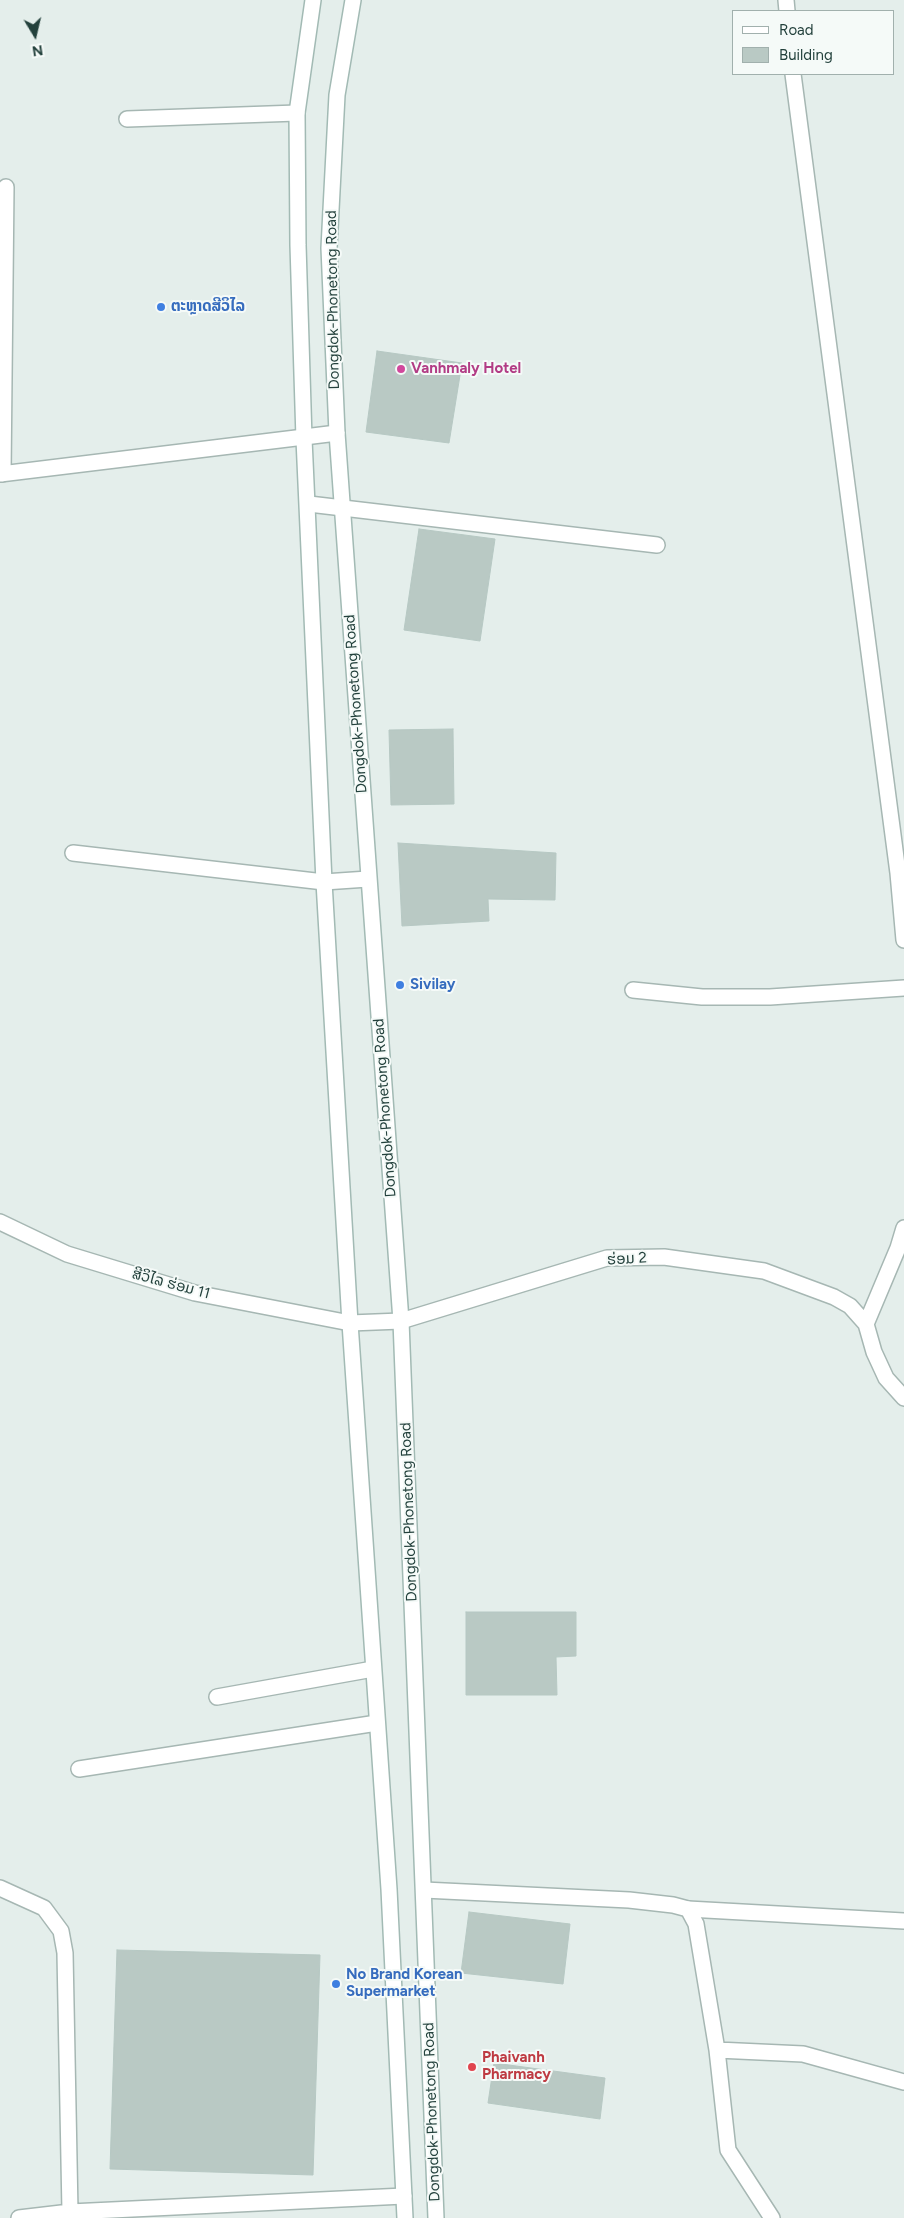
<!DOCTYPE html>
<html>
<head>
<meta charset="utf-8">
<style>
  body { margin:0 }
  #map { position:relative; width:904px; height:2218px; overflow:hidden; background:#e4eeeb; font-family:Figtree,sans-serif }
  canvas { display:block }
  .legend { position:absolute; left:732px; top:10px; width:162px; height:65px; box-sizing:border-box; background:#f5faf8; border:1px solid #a1b0ad; margin:0; padding:6px 9px; list-style:none; font-size:15px; color:#23413c }
  .legend li { display:flex; align-items:center; gap:10px; height:25px }
  .legend b { width:25px; border:1px solid #a1b0ad }
  .north { position:absolute; left:10px; top:10px; width:50px; height:50px; -webkit-text-stroke:4px #f5faf8; paint-order:stroke; rotate:171deg; font-size:14px; font-weight:700; line-height:20px; text-align:center; color:#23413c }
  .north::after { content:''; display:block; margin:auto; width:18px; height:22px; background:#23413c; clip-path:polygon(50% 0,100% 100%,50% 72%,0 100%) }
</style>
</head>
<body>
<div id="map">
<canvas width="904" height="2218"></canvas>
<ul class="legend">
<li><b style="height:6px;background:#fff"></b>Road</li>
<li><b style="height:14px;background:#b9c9c4"></b>Building</li>
</ul>
<div class="north">N</div>
</div>
<script>
const c = document.querySelector('canvas').getContext('2d');
c.lineJoin = 'round';
function fill(path, color) {
  c.fillStyle = color;
  c.fill(path, 'evenodd');
}
function toPath(rows) {
  const path = new Path2D();
  for (const r of rows) {
    path.moveTo(r[0], r[1]);
    for (let i = 2; i < r.length; i += 2) path.lineTo(r[i], r[i + 1]);
  }
  return path;
}
function trace(path, color, width, dash) {
  c.strokeStyle = color;
  c.lineWidth = width;
  c.lineCap = dash ? 'butt' : 'round';
  c.setLineDash(dash || []);
  c.stroke(path);
}
function write(font, color, halo, rows, align = 'center') {
  c.font = font + ' Figtree,"Noto Sans Lao",sans-serif';
  c.lineWidth = 4;
  c.setLineDash([]);
  c.textBaseline = 'middle';
  c.strokeStyle = halo;
  c.fillStyle = color;
  for (const [text, x, y, turn = 0] of rows) {
    c.save();
    c.translate(x, y);
    c.rotate((+turn || 0) * Math.PI / 180);
    c.textAlign = isNaN(turn) ? turn : align;
    if (halo) c.strokeText(text, 0, 0);
    c.fillText(text, 0, 0);
    c.restore();
  }
}
const building = toPath([
  [377,351,462,363,449,443,366,432,377,351],
  [419,529,495,539,480,641,404,630,419,529],
  [453,729,454,804,391,805,389,730,453,729],
  [398,843,556,853,555,900,488,899,489,921,402,926,398,843],
  [466,1612,576,1612,576,1656,556,1657,557,1695,466,1695,466,1612],
  [469,1912,570,1924,563,1984,461,1973,469,1912],
  [117,1950,320,1955,313,2175,110,2169,117,1950],
  [494,2063,605,2078,600,2119,488,2103,494,2063]
]);
fill(building, '#b9c9c4');
trace(building, '#b6c8c3', 1);
const lane = toPath([
  [127,119,297,113],
  [309,504,657,545],
  [73,853,324,882,368,879],
  [217,1697,373,1669],
  [79,1769,377,1723],
  [688,1909,904,1921]
]);
const street = toPath([
  [786,0,787,11],
  [793,74,898,873,904,940],
  [0,474,337,433],
  [3,474,6,187],
  [633,990,702,997,770,997,904,988],
  [0,1222,67,1254,195,1293,350,1323,401,1321,607,1258,664,1257,764,1271,834,1297,850,1306,866,1324],
  [904,1228,898,1248,866,1324,874,1352,886,1378,904,1398],
  [0,1888,44,1908,61,1931,65,1953,70,2212],
  [424,1890,629,1900,673,1905,688,1909,696,1924,717,2050,728,2150,772,2218],
  [717,2050,803,2054,904,2082],
  [19,2218,70,2212,404,2196]
]);
const secondary = toPath([
  [313,0,297,113,298,245,304,439,324,882,350,1323,389,1889,405,2218],
  [353,0,337,95,329,248,337,433,401,1321,436,2218]
]);
trace(lane, '#a6b7b3', 18);
trace(street, '#a6b7b3', 18);
trace(secondary, '#a2bab4', 18);
trace(lane, '#fff', 15);
trace(street, '#fff', 15);
trace(secondary, '#fff', 15);
for (const [x, y, r, color] of [
  [161,307,5,"#3f7fe0"],
  [401,369,5,"#d1479c"],
  [400,985,5,"#3f7fe0"],
  [336,1984,5,"#3f7fe0"],
  [472,2067,5,"#e0444e"]
]) {
  const dot = new Path2D();
  dot.arc(x, y, r, 0, 2 * Math.PI);
  c.fillStyle = color;
  c.fill(dot);
  trace(dot, '#f5faf8', 2);
}
write('15px', '#23413c', '#f5faf8', [
  ["Dongdok-Phonetong Road",333,300,-91],
  ["Dongdok-Phonetong Road",356,704,-94],
  ["Dongdok-Phonetong Road",385,1108,-94],
  ["ຮ່ອມ 2",627,1259,-3],
  ["ສີວິໄລ ຮ່ອມ 11",171,1284,15],
  ["Dongdok-Phonetong Road",409,1512,-92],
  ["Dongdok-Phonetong Road",432,2112,-92]
]);
write('bold 15px', '#366cbe', '#f5faf8', [
  ["ຕະຫຼາດສີວິໄລ",171,307],
  ["Sivilay",410,985],
  ["No Brand Korean",346,1975],
  ["Supermarket",346,1992]
], 'left');
write('bold 15px', '#b23c85', '#f5faf8', [
  ["Vanhmaly Hotel",411,369]
], 'left');
write('bold 15px', '#be3a42', '#f5faf8', [
  ["Phaivanh",482,2058],
  ["Pharmacy",482,2075]
], 'left');
</script>
</body>
</html>
